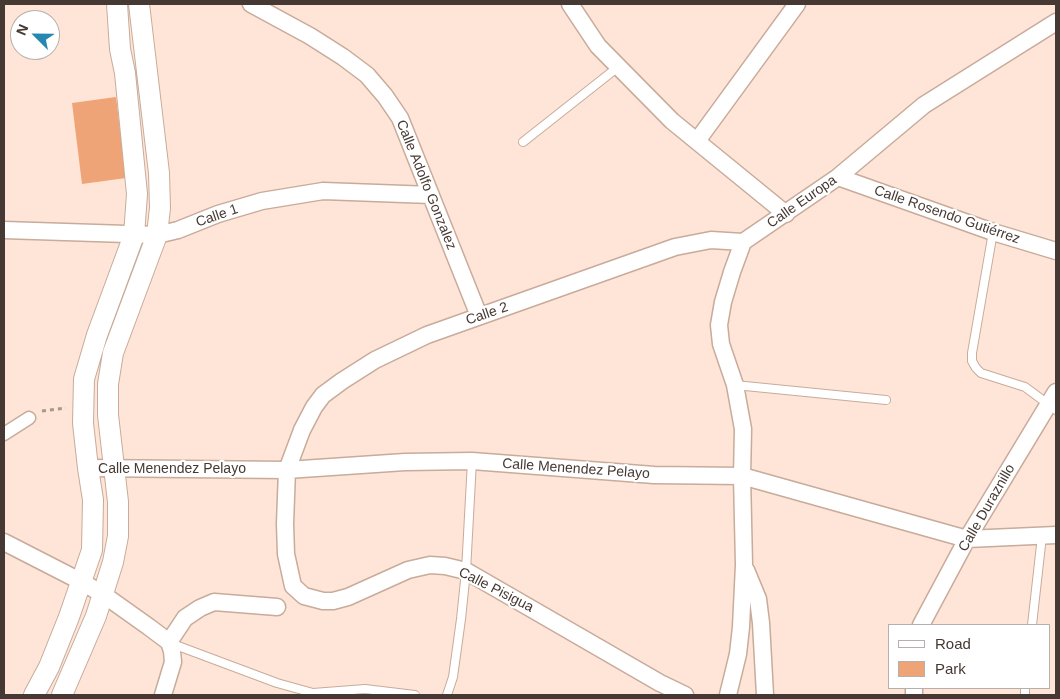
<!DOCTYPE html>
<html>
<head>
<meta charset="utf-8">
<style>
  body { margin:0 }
  #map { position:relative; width:1060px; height:699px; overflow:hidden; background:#fee5d7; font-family:Helvetica,sans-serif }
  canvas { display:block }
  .frame { position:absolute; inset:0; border:5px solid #463933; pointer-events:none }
  .legend { position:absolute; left:888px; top:624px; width:162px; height:65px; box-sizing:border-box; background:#fff; border:1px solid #b5b0ad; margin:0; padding:6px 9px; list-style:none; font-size:15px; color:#463933 }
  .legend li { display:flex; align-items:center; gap:10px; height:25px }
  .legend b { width:25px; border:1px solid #b5b0ad }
  .north { position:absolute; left:10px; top:10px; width:50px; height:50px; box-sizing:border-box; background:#fff; border:1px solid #b5b0ad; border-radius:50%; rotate:293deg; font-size:14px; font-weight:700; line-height:20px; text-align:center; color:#463933 }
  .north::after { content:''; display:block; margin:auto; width:18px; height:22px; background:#2488b2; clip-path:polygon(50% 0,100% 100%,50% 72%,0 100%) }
</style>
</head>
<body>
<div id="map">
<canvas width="1060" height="699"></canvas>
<div class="frame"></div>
<ul class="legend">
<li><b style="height:6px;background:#fff"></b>Road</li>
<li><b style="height:14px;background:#efa477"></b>Park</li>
</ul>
<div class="north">N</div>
</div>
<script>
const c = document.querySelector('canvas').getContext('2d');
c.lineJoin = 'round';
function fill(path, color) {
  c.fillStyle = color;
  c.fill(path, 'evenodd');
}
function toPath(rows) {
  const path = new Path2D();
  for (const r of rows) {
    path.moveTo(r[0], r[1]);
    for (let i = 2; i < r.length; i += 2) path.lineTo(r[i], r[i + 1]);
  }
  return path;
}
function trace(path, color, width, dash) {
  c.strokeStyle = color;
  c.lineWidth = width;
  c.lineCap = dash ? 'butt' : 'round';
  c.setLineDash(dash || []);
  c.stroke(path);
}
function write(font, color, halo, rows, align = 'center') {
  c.font = font + ' Helvetica,sans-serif';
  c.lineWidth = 4.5;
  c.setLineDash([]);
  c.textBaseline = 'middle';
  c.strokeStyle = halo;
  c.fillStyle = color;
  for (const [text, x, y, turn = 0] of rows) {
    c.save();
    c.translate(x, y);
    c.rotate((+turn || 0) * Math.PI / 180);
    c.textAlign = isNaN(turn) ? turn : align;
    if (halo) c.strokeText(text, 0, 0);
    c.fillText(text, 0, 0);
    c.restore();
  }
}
fill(toPath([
  [116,97,126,178,82,184,72,103]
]), '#efa477');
const service = toPath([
  [523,142,618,67],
  [993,232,972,353,972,361,976,368,981,373,1025,387,1056,410],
  [735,385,886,400],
  [1032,625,1042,536],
  [170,643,277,683,313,693,365,689,415,695],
  [447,695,453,677,461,619,466,571,472,461],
  [1025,695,1025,688]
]);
const pedestrian = toPath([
  [4,434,29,418]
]);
const minor = toPath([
  [251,4,310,36,343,57,367,75,385,96,400,118,479,316],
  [570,4,598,46,672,121,786,214],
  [697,141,797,4],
  [838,177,993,232,1056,251],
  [4,230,157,235,178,230,218,214,262,201,323,191,431,195],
  [88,468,287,470,405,462,472,461,654,475,742,476,967,539,1056,535],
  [4,542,82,582,104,595,149,627,169,642,172,651,173,662,163,695],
  [746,570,758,599,761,623,765,695],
  [921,625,967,539,1056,392],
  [169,642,185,618,200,608,214,602,277,607],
  [685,695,660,683,466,571,445,566,430,565,408,570,348,597,333,601,323,601,304,596,293,586,286,554,285,524,287,470,302,430,314,407,323,395,342,381,375,360,427,335,675,247,711,240,743,242],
  [728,695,738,654,741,627,744,565,742,476,743,429,735,385,721,344,719,325,723,302,732,272,743,242,838,177,924,105,1056,22],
  [914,695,914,688]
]);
const tertiary = toPath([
  [34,695,49,667,69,617,92,550,93,500,88,468,83,423,84,379,97,335,134,235,137,194,125,73,120,49,117,4],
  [62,695,96,616,113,562,118,536,118,502,108,415,108,384,113,353,157,235,160,208,159,173,139,4]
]);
trace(service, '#c8ab9a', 10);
trace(pedestrian, '#c8ab9a', 15);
trace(minor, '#c8ab9a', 19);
trace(tertiary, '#c8ab9a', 22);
trace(toPath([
  [42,411,66,408]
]), '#a9968c', 3, [4, 4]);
trace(service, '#fff', 8);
trace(pedestrian, '#fff', 12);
trace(minor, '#fff', 16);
trace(tertiary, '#fff', 20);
write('14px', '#463933', '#fff', [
  ["Calle Adolfo Gonzalez",426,185,68],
  ["Calle Europa",802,202,-35],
  ["Calle Rosendo Gutiérrez",947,215,19],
  ["Calle 1",217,216,-19],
  ["Calle 2",487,314,-19],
  ["Calle Menendez Pelayo",172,469],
  ["Calle Menendez Pelayo",576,469,4],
  ["Calle Duraznillo",987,508,-60],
  ["Calle Pisigua",496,590,27]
]);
</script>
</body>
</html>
